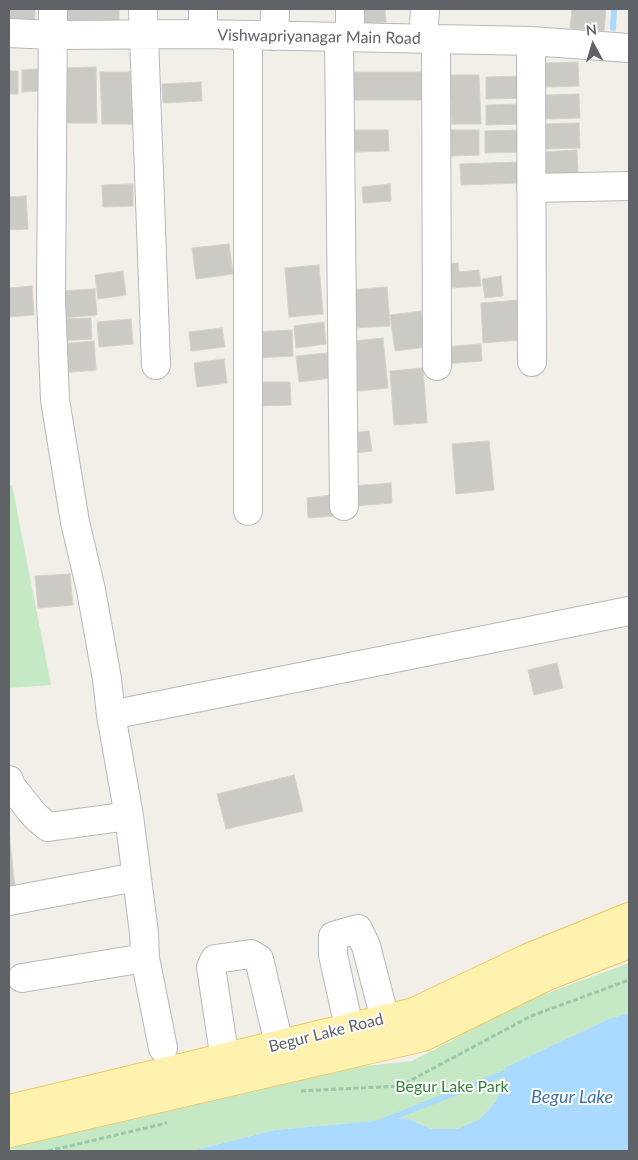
<!DOCTYPE html>
<html>
<head>
<meta charset="utf-8">
<style>
  body { margin:0 }
  #map { position:relative; width:638px; height:1160px; overflow:hidden; background:#f1efe8; font-family:Lato,sans-serif }
  canvas { display:block }
  .frame { position:absolute; inset:0; border:10px solid #5f6368; pointer-events:none }
  .north { position:absolute; left:568px; top:20px; width:50px; height:50px; -webkit-text-stroke:4px #fff; paint-order:stroke; rotate:354deg; font-size:14px; font-weight:700; line-height:20px; text-align:center; color:#5f6368 }
  .north::after { content:''; display:block; margin:auto; width:18px; height:22px; background:#5f6368; clip-path:polygon(50% 0,100% 100%,50% 72%,0 100%) }
</style>
</head>
<body>
<div id="map">
<canvas width="638" height="1160"></canvas>
<div class="frame"></div>
<div class="north">N</div>
</div>
<script>
const c = document.querySelector('canvas').getContext('2d');
c.lineJoin = 'round';
function fill(path, color) {
  c.fillStyle = color;
  c.fill(path, 'evenodd');
}
function toPath(rows) {
  const path = new Path2D();
  for (const r of rows) {
    path.moveTo(r[0], r[1]);
    for (let i = 2; i < r.length; i += 2) path.lineTo(r[i], r[i + 1]);
  }
  return path;
}
function trace(path, color, width, dash) {
  c.strokeStyle = color;
  c.lineWidth = width;
  c.lineCap = dash ? 'butt' : 'round';
  c.setLineDash(dash || []);
  c.stroke(path);
}
function write(font, color, halo, rows, align = 'center') {
  c.font = font + ' Lato,sans-serif';
  c.lineWidth = 4;
  c.setLineDash([]);
  c.textBaseline = 'middle';
  c.strokeStyle = halo;
  c.fillStyle = color;
  for (const [text, x, y, turn = 0] of rows) {
    c.save();
    c.translate(x, y);
    c.rotate((+turn || 0) * Math.PI / 180);
    c.textAlign = isNaN(turn) ? turn : align;
    if (halo) c.strokeText(text, 0, 0);
    c.fillText(text, 0, 0);
    c.restore();
  }
}
fill(toPath([
  [9,485,12,485,51,685,9,688],
  [629,963,629,1013,609,1019,506,1067,505,1079,496,1101,480,1119,457,1129,431,1129,407,1118,275,1130,191,1151,9,1151,9,1147,328,1070,412,1061,529,1000]
]), '#c5e8c5');
fill(toPath([
  [629,1013,629,1151,191,1151,275,1130,407,1118,431,1129,457,1129,480,1119,496,1101,505,1079,506,1067,609,1019]
]), '#aadaff');
trace(toPath([
  [613,28,614,9],
  [378,1123,513,1070]
]), '#aadaff', 6);
const building = toPath([
  [9,9,35,9,35,20,9,21,9,9],
  [62,9,119,9,119,22,63,22,62,9],
  [356,9,385,9,386,22,357,24,356,9],
  [572,9,606,9,604,31,570,28,572,9],
  [578,62,579,86,546,87,545,63,578,62],
  [96,67,97,123,62,123,60,68,96,67],
  [39,69,40,91,22,92,22,70,39,69],
  [9,71,18,71,18,94,9,94,9,71],
  [100,72,130,72,132,124,102,124,100,72],
  [352,72,424,72,425,100,352,100,352,72],
  [450,75,479,75,481,124,452,124,450,75],
  [524,76,525,98,486,99,486,77,524,76],
  [201,82,202,101,163,103,162,84,201,82],
  [579,94,580,118,545,119,544,95,579,94],
  [524,104,525,124,486,125,486,105,524,104],
  [579,123,580,148,542,149,541,124,579,123],
  [354,130,388,130,389,151,355,152,354,130],
  [451,130,479,130,479,155,451,156,451,130],
  [523,130,524,152,485,153,485,131,523,130],
  [577,150,578,173,542,174,542,152,577,150],
  [519,162,520,183,461,185,460,164,519,162],
  [133,184,133,206,103,207,102,185,133,184],
  [390,184,391,201,363,203,362,187,390,184],
  [26,196,28,229,9,230,9,197,26,196],
  [229,244,233,274,196,279,192,248,229,244],
  [458,263,459,272,479,270,481,286,450,288,448,264,458,263],
  [319,265,323,314,289,317,285,268,319,265],
  [123,271,126,295,98,299,95,275,123,271],
  [501,276,503,296,485,298,482,279,501,276],
  [32,286,34,315,9,317,9,288,32,286],
  [387,287,390,326,353,328,350,290,387,287],
  [95,289,97,315,61,318,59,291,95,289],
  [518,300,520,340,483,343,481,303,518,300],
  [421,311,426,347,395,351,390,315,421,311],
  [91,318,92,339,58,341,57,319,91,318],
  [131,319,133,344,99,347,97,322,131,319],
  [324,322,326,344,296,348,294,326,324,322],
  [222,328,225,347,191,351,189,332,222,328],
  [292,330,293,356,257,358,255,332,292,330],
  [383,338,388,388,349,392,344,342,383,338],
  [94,341,96,370,60,373,58,344,94,341],
  [481,344,482,361,444,364,443,347,481,344],
  [327,353,330,378,299,382,296,356,327,353],
  [224,359,227,383,197,387,194,363,224,359],
  [423,368,427,423,394,425,390,371,423,368],
  [254,382,290,382,291,405,255,406,254,382],
  [369,431,372,451,354,453,352,433,369,431],
  [489,441,494,490,456,494,452,444,489,441],
  [391,483,392,503,354,506,353,486,391,483],
  [332,495,334,516,308,518,307,498,332,495],
  [70,574,73,605,38,608,35,576,70,574],
  [557,663,563,688,534,695,528,670,557,663],
  [294,775,303,811,226,829,217,794,294,775],
  [9,831,15,889,9,890,9,831]
]);
fill(building, '#cccac5');
trace(building, '#d6d1c6', 1);
const minor = toPath([
  [53,9,51,299,55,400,75,522,91,590,107,679,111,715,129,816,144,933,145,958,163,1048],
  [143,9,156,365],
  [9,33,52,35,203,34,531,41,629,48],
  [203,34,203,9],
  [248,36,248,511],
  [274,36,275,9],
  [339,37,344,506],
  [350,37,350,9],
  [423,39,425,9],
  [436,39,437,366],
  [531,41,532,362],
  [531,188,629,186],
  [111,715,629,611],
  [9,780,11,786,35,816,48,827,129,816],
  [9,901,136,877],
  [22,978,145,958],
  [349,1027,333,955,333,936,358,929,366,946,385,1019],
  [228,1080,211,967,215,959,251,954,259,959,279,1044]
]);
const major = toPath([
  [9,1109,414,1012,528,958,629,917],
  [9,1133,423,1037,545,977,629,944]
]);
trace(minor, '#b5b8bc', 30);
trace(major, '#f2c960', 30);
trace(toPath([
  [301,1091,400,1086,531,1016,629,980],
  [48,1151,167,1123]
]), '#9cc7a9', 3, [5, 2.5]);
trace(minor, '#fff', 28);
trace(major, '#fff2af', 28);
write('16px', '#5f6368', '#fff', [
  ["Vishwapriyanagar Main Road",319,37,1],
  ["Begur Lake Road",326,1033,-14]
]);
write('16px', '#348238', '#fff', [
  ["Begur Lake Park",452,1087]
]);
write('italic 18px', '#4174aa', '#fff', [
  ["Begur Lake",572,1097]
]);
</script>
</body>
</html>
